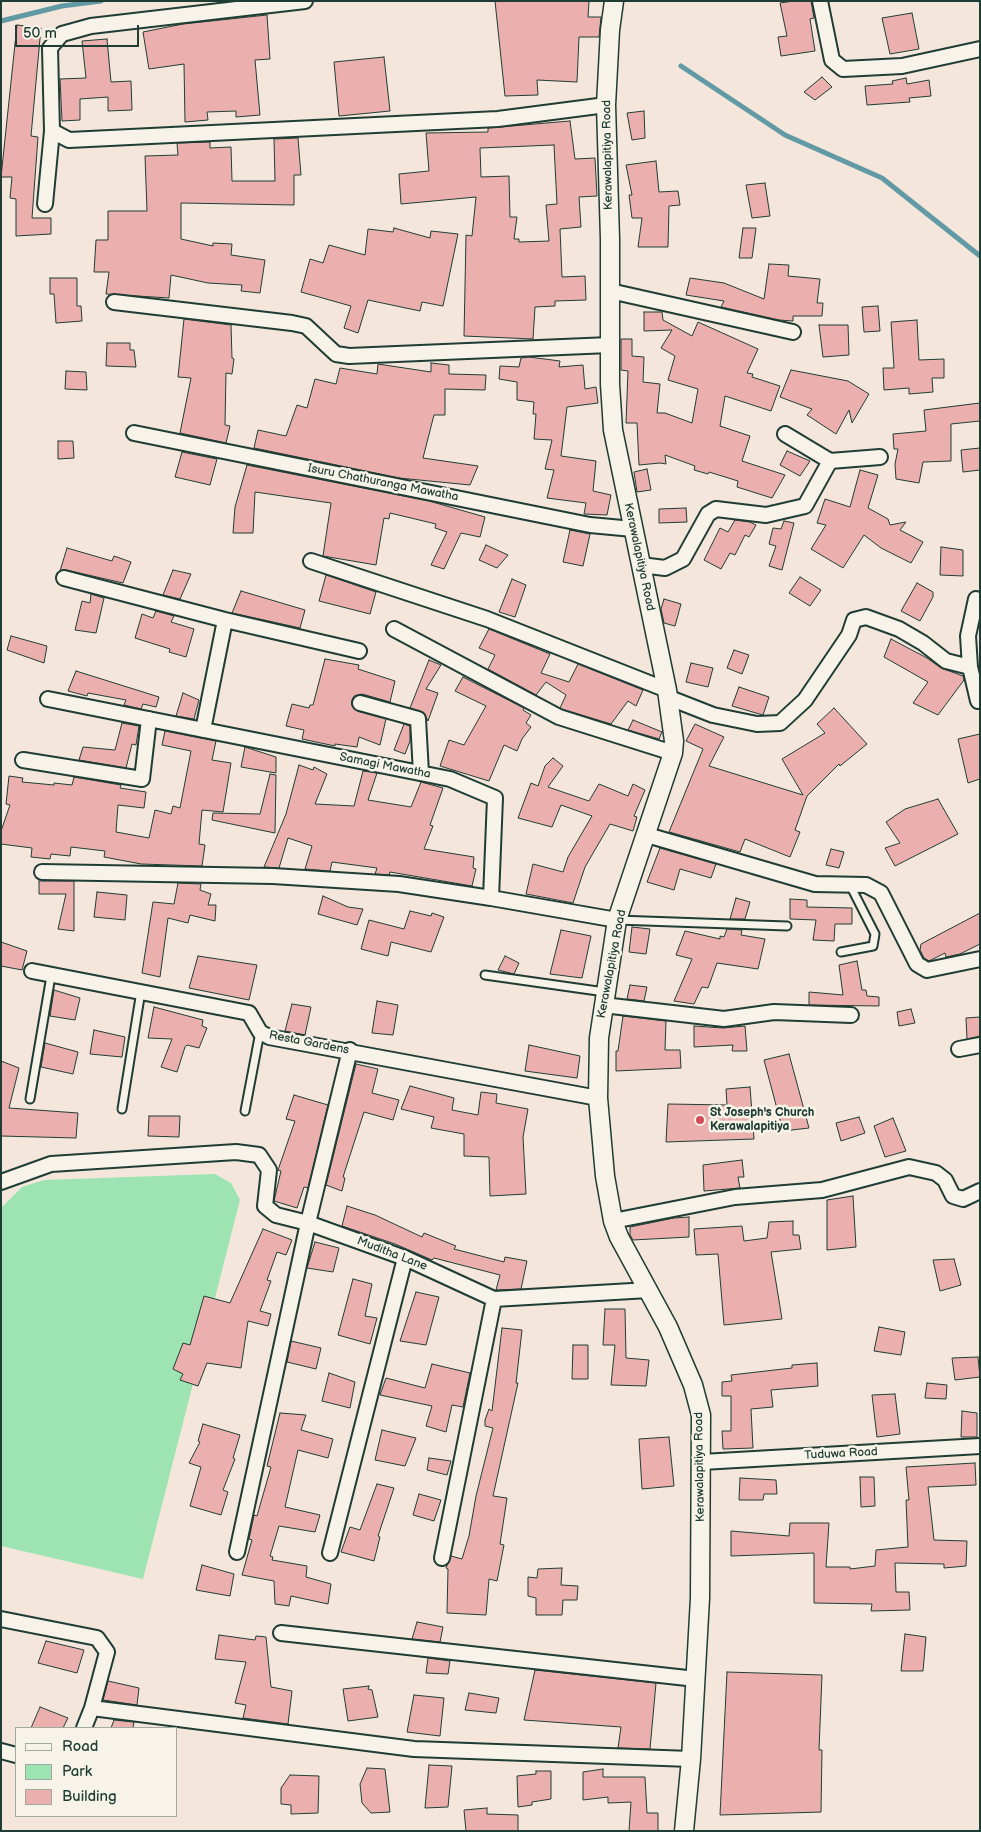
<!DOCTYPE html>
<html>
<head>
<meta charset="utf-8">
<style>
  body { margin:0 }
  #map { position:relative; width:981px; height:1832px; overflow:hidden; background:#f5e6dc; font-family:"Balsamiq Sans",sans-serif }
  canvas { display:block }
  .frame { position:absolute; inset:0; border:2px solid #1f3d34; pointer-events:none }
  .legend { position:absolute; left:15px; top:1727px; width:162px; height:90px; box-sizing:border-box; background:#f7f3e8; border:1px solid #a1aaa0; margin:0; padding:6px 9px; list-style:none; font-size:15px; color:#1f3d34 }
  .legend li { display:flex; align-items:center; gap:10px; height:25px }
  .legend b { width:25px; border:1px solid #a1aaa0 }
  .scale { position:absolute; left:15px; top:25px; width:124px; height:22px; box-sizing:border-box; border:2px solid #1f3d34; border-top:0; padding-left:6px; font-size:15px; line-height:18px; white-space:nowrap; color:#1f3d34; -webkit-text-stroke:4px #f7f3e8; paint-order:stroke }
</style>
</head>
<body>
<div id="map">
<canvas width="981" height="1832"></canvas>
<div class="frame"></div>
<ul class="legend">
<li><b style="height:6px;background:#f7f3e8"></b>Road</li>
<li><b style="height:14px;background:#9de4b2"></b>Park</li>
<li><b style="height:14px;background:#ebb0ae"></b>Building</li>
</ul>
<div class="scale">50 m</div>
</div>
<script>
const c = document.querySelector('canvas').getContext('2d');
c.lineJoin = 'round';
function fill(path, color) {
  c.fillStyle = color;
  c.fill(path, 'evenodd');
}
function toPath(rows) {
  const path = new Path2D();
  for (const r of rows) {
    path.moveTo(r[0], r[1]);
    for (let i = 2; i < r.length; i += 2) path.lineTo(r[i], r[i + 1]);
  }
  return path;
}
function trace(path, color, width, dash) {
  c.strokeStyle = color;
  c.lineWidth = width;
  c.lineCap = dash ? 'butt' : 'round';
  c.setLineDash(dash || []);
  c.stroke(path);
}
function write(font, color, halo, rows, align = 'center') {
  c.font = font + ' "Balsamiq Sans",sans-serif';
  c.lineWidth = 5;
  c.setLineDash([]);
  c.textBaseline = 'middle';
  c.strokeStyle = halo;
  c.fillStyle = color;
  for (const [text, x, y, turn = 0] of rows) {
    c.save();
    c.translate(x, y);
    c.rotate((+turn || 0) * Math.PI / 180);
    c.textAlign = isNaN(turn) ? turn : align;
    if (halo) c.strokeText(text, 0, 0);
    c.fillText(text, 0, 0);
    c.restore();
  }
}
fill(toPath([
  [215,1174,231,1183,240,1200,143,1579,1,1546,1,1208,22,1187,44,1180]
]), '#9de4b2');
trace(toPath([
  [1,21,62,6,101,1],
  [681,66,785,135,882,178,980,256]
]), '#619aa4', 5);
const building = toPath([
  [495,1,589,1,588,17,601,17,599,37,579,37,577,82,537,80,538,95,505,96,495,1],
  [793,1,811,1,814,18,810,19,815,51,781,56,778,37,787,36,780,3,793,1],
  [912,13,919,49,890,54,882,18,912,13],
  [267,15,270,59,255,60,260,115,236,117,236,111,207,112,208,120,185,122,184,64,149,69,143,32,183,24,267,15],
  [17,25,41,28,31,136,38,137,32,218,51,218,51,234,16,236,16,199,10,198,12,177,1,177,17,25],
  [107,39,111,82,131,81,132,110,108,111,108,97,80,99,80,120,62,121,60,79,86,78,82,41,107,39],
  [384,57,390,111,339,116,334,62,384,57],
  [822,77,832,87,815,100,804,92,822,77],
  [906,78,907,84,929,80,931,96,909,98,910,102,867,105,865,86,893,84,892,81,906,78],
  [644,111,645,138,632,140,627,113,644,111],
  [570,121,575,159,595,158,597,196,579,197,581,227,560,229,562,277,585,276,586,300,555,301,555,306,535,307,533,339,464,336,466,235,472,236,476,197,401,204,399,174,429,171,426,133,488,132,488,128,570,121],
  [554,145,557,204,546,205,549,241,519,242,519,239,514,239,517,217,510,217,509,176,481,177,480,148,554,145],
  [298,138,301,175,294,175,294,205,181,203,181,239,213,246,213,243,232,244,231,255,265,260,260,293,241,291,242,285,208,283,171,275,169,298,106,294,109,272,94,272,96,240,108,240,108,211,147,211,145,156,178,155,177,143,210,142,210,148,231,147,232,181,275,181,274,139,298,138],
  [656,161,659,192,678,191,680,205,669,206,668,247,638,247,642,218,632,218,629,195,632,195,626,165,656,161],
  [765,183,770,216,752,218,746,185,765,183],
  [394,228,430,238,431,231,458,234,443,306,422,302,420,311,368,300,358,333,344,328,351,306,301,292,310,259,323,263,329,245,365,255,368,229,393,232,394,228],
  [743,228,756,228,752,258,739,258,743,228],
  [769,264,789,265,788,276,820,279,817,303,823,303,822,316,793,316,793,321,779,320,721,307,724,301,686,295,690,278,724,283,764,299,769,264],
  [50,278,77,278,77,306,81,306,82,321,56,323,54,294,50,294,50,278],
  [878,306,880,331,864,332,862,307,878,306],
  [644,312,662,312,663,320,692,336,698,322,758,349,747,373,753,374,752,377,780,386,771,411,725,396,720,426,750,436,742,461,785,475,772,498,737,487,738,481,709,472,708,474,694,470,695,466,665,455,666,464,660,463,639,465,637,423,626,423,628,371,621,370,621,339,632,339,632,356,644,357,643,382,660,384,657,413,665,413,692,423,698,389,668,380,675,356,661,348,672,330,644,331,644,312],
  [184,319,231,325,232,358,234,359,232,374,226,373,225,425,230,426,226,443,180,433,191,378,178,377,184,319],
  [917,320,919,360,944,359,944,378,932,378,933,392,909,394,909,388,884,390,883,368,894,368,891,322,917,320],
  [819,325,848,325,849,355,823,357,819,325],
  [107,343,130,343,130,350,134,350,136,367,106,366,107,343],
  [529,357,560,361,559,367,583,365,585,389,596,387,598,403,567,407,561,456,596,461,593,491,611,495,607,515,584,514,586,503,547,498,554,470,545,469,552,440,534,439,536,414,533,414,534,402,517,400,517,382,499,379,500,366,519,367,521,358,529,357],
  [431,363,449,365,449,374,486,375,485,390,445,389,445,415,434,415,423,458,478,466,470,485,399,478,254,448,258,430,286,436,297,405,307,408,315,379,336,384,340,368,377,374,378,364,431,372,431,363],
  [791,370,848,381,869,394,852,423,849,410,836,434,807,415,812,409,780,397,791,370],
  [66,371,86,372,87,390,65,389,66,371],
  [980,403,980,421,951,424,951,461,923,462,919,483,896,479,895,464,898,449,894,449,893,434,926,431,924,410,980,403],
  [58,441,73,441,74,458,58,459,58,441],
  [980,448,980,470,963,472,961,450,980,448],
  [787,451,810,461,800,476,780,465,787,451],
  [182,452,217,459,210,485,175,477,182,452],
  [247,465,429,501,485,517,480,537,461,533,444,569,431,565,447,532,435,528,436,524,390,513,389,519,384,518,376,565,323,556,331,503,255,492,253,533,233,533,235,507,247,465],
  [647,469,651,490,637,492,634,472,647,469],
  [860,470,878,475,868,508,888,519,890,525,906,522,900,530,923,542,911,563,881,548,864,535,843,568,811,549,826,525,817,523,825,499,850,507,860,470],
  [686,508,687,522,659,523,659,509,686,508],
  [735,520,750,522,756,525,749,537,745,535,735,555,730,553,721,569,704,560,720,528,728,532,735,520],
  [784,521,794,523,782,570,769,566,776,546,769,544,773,528,781,529,784,521],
  [570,530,590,534,583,566,563,562,570,530],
  [486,545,508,555,497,568,479,560,486,545],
  [941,547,963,550,963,576,940,575,941,547],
  [67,548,112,561,114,556,131,562,123,583,66,570,60,571,67,548],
  [173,570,191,574,180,599,163,595,173,570],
  [326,575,376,592,370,614,319,601,326,575],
  [800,577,821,590,810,606,789,593,800,577],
  [512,579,526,585,515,617,499,612,512,579],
  [917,583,933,592,933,597,920,621,901,611,917,583],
  [241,591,305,610,300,628,232,613,241,591],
  [91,594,104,598,96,633,75,630,82,601,90,603,91,594],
  [664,599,681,604,675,626,664,623,661,609,664,599],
  [156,611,174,616,171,622,194,629,186,657,169,652,170,649,135,638,142,614,153,618,156,611],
  [489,629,550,654,541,673,569,682,578,664,643,690,636,706,628,701,611,724,562,709,560,708,566,695,546,682,536,695,488,669,495,655,479,648,489,629],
  [11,636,47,646,44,663,7,650,11,636],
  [891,639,927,658,941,668,963,676,964,680,938,715,913,703,928,682,884,657,891,639],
  [734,650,749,655,742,674,727,668,734,650],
  [325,659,359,665,358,669,395,681,390,702,362,694,354,696,352,701,352,706,357,711,386,719,380,745,359,737,357,747,335,744,335,746,302,739,304,730,286,726,292,704,309,708,310,705,313,705,325,659],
  [429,660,441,665,426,689,438,693,428,721,424,713,410,708,429,660],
  [691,663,713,668,708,687,686,682,691,663],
  [76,671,159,697,156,707,143,704,141,709,124,705,126,700,88,693,87,696,68,691,76,671],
  [463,677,524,708,523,710,531,715,526,723,531,727,522,739,517,751,504,745,489,781,440,766,449,740,464,745,486,706,455,691,463,677],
  [739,687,769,697,763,715,732,706,739,687],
  [183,693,199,700,194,719,176,716,183,693],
  [834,708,867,744,840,766,839,764,807,796,795,830,800,832,790,857,745,839,740,852,669,832,703,749,686,741,695,724,724,737,709,766,803,795,782,759,825,733,817,724,834,708],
  [633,720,662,732,659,739,628,730,633,720],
  [122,723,139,726,136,745,132,744,126,768,79,760,83,747,115,750,122,723],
  [404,724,410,726,410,741,405,754,394,750,404,724],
  [165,731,216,741,212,760,231,763,223,812,202,810,199,844,205,845,202,866,141,864,104,857,105,851,71,847,70,856,51,854,50,859,31,857,32,848,1,844,1,831,10,805,6,804,9,776,23,778,22,782,54,785,54,783,72,785,74,777,121,785,120,788,146,792,144,808,118,805,116,832,149,838,155,810,171,814,173,806,180,808,191,751,162,745,165,731],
  [980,734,980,779,968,783,958,739,980,734],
  [245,747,276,757,276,773,241,767,245,747],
  [553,758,563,766,548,787,589,801,599,784,628,796,633,784,645,790,634,816,637,817,633,831,610,824,585,867,573,903,526,894,533,864,563,872,568,857,592,816,561,805,552,827,518,818,531,783,538,786,545,766,553,758],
  [299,765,313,770,314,767,327,774,315,804,354,806,363,771,377,773,368,800,411,807,421,782,443,788,430,825,433,826,424,849,474,857,473,868,476,869,472,886,390,872,389,875,375,874,377,868,332,862,330,871,305,869,312,846,288,838,279,868,264,867,286,814,299,765],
  [270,774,276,775,275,833,212,820,213,813,260,814,270,774],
  [938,799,958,834,895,866,885,848,900,843,886,822,905,809,938,799],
  [660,848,716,864,711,878,680,869,674,890,647,882,660,848],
  [831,849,844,852,839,868,826,865,831,849],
  [39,881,74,881,74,931,58,929,66,894,39,894,39,881],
  [178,883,201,884,200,890,211,894,208,905,216,905,215,921,190,915,188,923,168,918,160,977,142,973,153,902,174,904,178,883],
  [97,892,127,895,125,920,94,917,97,892],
  [323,896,348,907,363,909,357,925,318,914,323,896],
  [736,898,750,902,745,919,730,919,736,898],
  [790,899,807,900,807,907,852,908,852,924,835,924,834,941,813,940,816,920,790,919,790,899],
  [410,911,431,916,432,913,444,917,431,952,391,942,388,956,361,949,369,920,404,929,410,911],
  [980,913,980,944,960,954,946,957,945,953,929,961,924,958,920,950,921,944,980,913],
  [632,927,650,929,646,954,629,952,632,927],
  [727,929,742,930,741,935,765,939,758,969,717,963,708,988,702,987,694,1004,674,1001,692,959,676,955,685,931,720,939,720,936,724,937,727,929],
  [561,930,591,936,582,978,550,974,561,930],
  [1,942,27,951,22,970,1,966,1,942],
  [198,956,257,965,249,1000,189,988,198,956],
  [505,956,519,963,514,974,498,970,505,956],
  [857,961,862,990,866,990,867,996,879,997,879,1006,809,1005,809,992,843,995,839,965,857,961],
  [630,985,647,987,644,1001,627,999,630,985],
  [54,990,80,998,75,1020,50,1016,54,990],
  [377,1001,398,1005,393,1035,372,1033,377,1001],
  [292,1004,311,1007,305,1035,285,1031,292,1004],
  [154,1007,203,1020,202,1026,207,1028,199,1048,187,1045,185,1047,177,1072,161,1067,172,1039,148,1038,154,1007],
  [911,1009,915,1023,899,1026,897,1012,911,1009],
  [623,1016,666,1021,665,1050,680,1050,681,1068,616,1071,616,1051,618,1051,623,1016],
  [980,1017,980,1036,967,1039,966,1018,980,1017],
  [694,1026,723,1028,745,1026,747,1051,732,1051,733,1045,694,1047,694,1026],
  [94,1030,125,1037,122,1057,90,1054,94,1030],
  [45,1043,78,1052,73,1074,41,1067,45,1043],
  [529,1045,580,1056,577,1078,525,1071,529,1045],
  [789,1054,809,1128,783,1131,764,1060,789,1054],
  [1,1061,19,1068,9,1108,78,1113,76,1138,1,1136,1,1061],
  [356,1064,378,1069,372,1093,399,1100,393,1120,364,1112,343,1177,345,1178,342,1191,326,1185,356,1064],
  [410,1086,454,1098,452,1110,478,1115,481,1092,497,1094,496,1103,528,1109,523,1137,526,1194,490,1196,489,1157,464,1156,464,1134,431,1128,434,1117,401,1109,410,1086],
  [750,1087,754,1139,666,1142,668,1104,727,1105,726,1089,750,1087],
  [294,1095,328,1105,308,1188,304,1187,297,1208,274,1201,281,1171,278,1170,295,1121,286,1119,294,1095],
  [149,1116,180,1116,179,1137,148,1136,149,1116],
  [859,1117,865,1133,841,1141,836,1123,859,1117],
  [893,1118,906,1151,885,1157,874,1126,893,1118],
  [742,1160,744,1177,738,1177,740,1188,704,1191,703,1165,742,1160],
  [853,1196,856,1247,827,1250,827,1200,853,1196],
  [347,1206,375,1215,422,1237,424,1233,456,1246,454,1249,504,1262,505,1257,527,1261,521,1289,496,1290,500,1275,434,1258,432,1260,395,1244,342,1226,347,1206],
  [689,1217,689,1237,633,1240,630,1235,630,1227,674,1218,689,1217],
  [793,1221,793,1235,799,1235,801,1249,771,1252,782,1319,724,1325,718,1254,696,1255,694,1229,742,1226,744,1241,767,1238,769,1222,793,1221],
  [263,1229,292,1240,286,1255,277,1252,267,1280,271,1281,260,1311,271,1314,268,1326,248,1321,241,1368,207,1363,198,1386,180,1380,183,1374,173,1369,183,1343,190,1345,204,1296,230,1303,263,1229],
  [315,1242,339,1248,333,1272,307,1268,315,1242],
  [954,1259,961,1285,940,1291,933,1260,954,1259],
  [353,1279,372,1284,365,1316,377,1318,370,1344,338,1335,353,1279],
  [416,1292,439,1297,426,1345,400,1341,416,1292],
  [605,1309,625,1309,626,1358,649,1360,646,1386,611,1385,615,1345,603,1345,605,1309],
  [879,1327,905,1332,901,1355,874,1351,879,1327],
  [502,1328,522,1330,516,1383,518,1383,493,1496,507,1498,500,1544,504,1545,497,1581,489,1579,486,1615,447,1613,448,1569,446,1568,451,1556,462,1559,469,1536,476,1496,493,1428,485,1426,485,1420,489,1409,492,1411,502,1328],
  [291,1341,321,1348,316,1369,287,1362,291,1341],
  [573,1345,588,1345,588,1379,572,1379,573,1345],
  [978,1357,980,1377,955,1380,952,1358,978,1357],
  [817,1363,818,1386,771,1390,773,1407,751,1409,753,1448,723,1449,722,1431,731,1431,731,1396,722,1396,722,1382,732,1381,731,1375,792,1368,792,1365,817,1363],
  [432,1364,470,1373,463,1407,452,1405,446,1432,426,1426,432,1406,380,1395,386,1378,425,1388,432,1364],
  [329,1373,355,1382,350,1408,322,1401,329,1373],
  [927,1383,947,1385,946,1399,925,1398,927,1383],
  [895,1394,900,1434,877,1437,872,1395,895,1394],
  [962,1411,977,1413,977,1437,961,1437,962,1411],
  [280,1413,306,1415,301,1430,333,1439,328,1458,298,1450,285,1507,320,1515,315,1532,279,1526,270,1556,273,1557,272,1560,307,1566,306,1577,331,1584,328,1604,291,1596,289,1606,275,1604,274,1581,242,1575,252,1540,249,1539,254,1515,257,1516,271,1467,267,1466,280,1413],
  [203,1424,240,1435,233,1458,235,1459,223,1490,228,1492,221,1515,190,1506,201,1467,189,1463,200,1442,198,1441,203,1424],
  [382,1430,416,1438,405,1466,375,1460,382,1430],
  [669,1437,674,1486,642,1489,639,1439,669,1437],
  [429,1458,451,1461,447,1475,427,1470,429,1458],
  [975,1463,976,1485,928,1487,934,1540,967,1541,966,1566,944,1568,944,1564,895,1563,896,1592,909,1592,910,1610,871,1611,872,1604,814,1603,814,1553,731,1556,731,1531,789,1536,790,1523,829,1523,826,1567,850,1567,850,1569,875,1566,876,1550,908,1547,906,1500,909,1500,906,1467,975,1463],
  [860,1477,874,1477,875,1506,861,1507,860,1477],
  [740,1478,776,1480,777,1494,764,1494,763,1500,739,1500,740,1478],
  [377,1484,394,1488,378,1536,380,1537,374,1561,341,1552,350,1527,360,1530,377,1484],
  [419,1494,441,1500,434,1521,413,1515,419,1494],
  [202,1565,234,1574,230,1596,196,1590,202,1565],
  [562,1568,561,1585,578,1586,577,1600,563,1600,562,1615,536,1615,536,1598,528,1596,528,1577,537,1578,538,1569,562,1568],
  [417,1622,443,1627,440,1642,412,1639,417,1622],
  [905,1634,926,1637,923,1671,901,1671,905,1634],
  [219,1635,255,1640,256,1636,266,1637,271,1687,292,1691,288,1724,243,1718,246,1705,235,1703,246,1662,215,1659,219,1635],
  [46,1641,84,1650,77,1673,38,1663,46,1641],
  [428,1658,450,1661,448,1674,426,1673,428,1658],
  [535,1670,656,1683,650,1749,618,1748,621,1727,524,1720,535,1670],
  [727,1672,822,1675,819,1750,822,1750,821,1812,720,1815,727,1672],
  [108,1681,139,1688,137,1705,103,1700,108,1681],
  [369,1686,368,1689,372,1690,378,1717,348,1721,343,1689,369,1686],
  [469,1693,499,1698,496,1713,465,1710,469,1693],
  [414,1695,444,1698,440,1736,407,1732,414,1695],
  [40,1707,68,1718,63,1728,31,1728,40,1707],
  [114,1720,134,1722,133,1728,111,1728,114,1720],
  [429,1765,452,1766,448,1807,425,1808,429,1765],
  [367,1768,385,1769,390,1812,371,1813,362,1803,360,1784,367,1768],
  [603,1769,603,1777,645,1777,647,1813,658,1813,658,1831,629,1831,631,1802,608,1803,608,1797,583,1800,583,1772,603,1769],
  [536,1771,551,1771,551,1799,532,1802,532,1805,518,1807,517,1776,536,1774,536,1771],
  [290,1775,319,1776,318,1813,291,1814,291,1805,281,1804,281,1788,290,1775],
  [487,1808,487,1814,518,1815,518,1831,466,1831,464,1810,487,1808]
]);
fill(building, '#ebb0ae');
trace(building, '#1f3d34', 1);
const service = toPath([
  [617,920,787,926],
  [841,952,873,946,875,934,850,885],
  [485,975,605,992],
  [30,1099,51,976],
  [122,1109,141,991],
  [245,1111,260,1032]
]);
const minor = toPath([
  [305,1,91,26,62,34,50,48,52,131,69,140,498,119,606,105],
  [820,1,832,60,843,69,902,66,980,49],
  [45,204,52,131],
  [610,291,793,332],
  [114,302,292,323,306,326,336,354,349,356,610,345],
  [134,433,590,525,633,529],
  [785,434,830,461],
  [311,561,487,619,667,690],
  [641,565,665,568,683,559,708,514,716,509,766,515,805,506,830,461,880,457],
  [64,578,225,620,203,730],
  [225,620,359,651],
  [394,629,559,717,673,753],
  [970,667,978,701],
  [667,697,713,715,757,724,780,723,805,700,849,635,854,620,866,617,899,629,923,643,946,661,970,667,968,636,976,599],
  [48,699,450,779,495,798,491,898,617,920],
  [360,703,418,719,421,773],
  [23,760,142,779,149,719],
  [647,835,815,884,866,885,881,893,917,964,927,970,980,959],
  [42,872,273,876,399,884,491,898],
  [32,971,249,1013,260,1032,269,1037,598,1098],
  [603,1005,724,1019,774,1012,851,1015],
  [959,1049,980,1045],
  [1,1182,51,1164,236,1152,259,1155,269,1170,265,1206,276,1215,308,1223,405,1258,494,1299,649,1290],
  [613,1221,735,1197,822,1190,909,1167,936,1173,945,1180,953,1196,963,1199,980,1191],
  [702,1462,980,1446],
  [237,1552,308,1223,350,1050],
  [330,1553,405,1258],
  [442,1558,494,1299],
  [1,1619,97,1638,107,1652,92,1708,84,1728],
  [281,1633,696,1679],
  [92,1708,414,1749,691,1759],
  [1,1751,16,1755]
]);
const tertiary = toPath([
  [614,1,610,30,606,105,610,239,610,384,613,430,667,690,674,741,673,753,617,920,599,1038,598,1098,605,1176,613,1221,619,1237,668,1327,693,1385,701,1415,700,1598,691,1759,684,1831]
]);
trace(service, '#1f3d34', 11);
trace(minor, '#1f3d34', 18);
trace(tertiary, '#1f3d34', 21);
trace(service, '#f7f3e8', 7);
trace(minor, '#f7f3e8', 14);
trace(tertiary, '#f7f3e8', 18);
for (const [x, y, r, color] of [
  [700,1120,5,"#d1495b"]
]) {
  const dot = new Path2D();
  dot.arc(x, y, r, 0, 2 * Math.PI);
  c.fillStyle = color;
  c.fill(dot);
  trace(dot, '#f7f3e8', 2);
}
write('12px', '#1f3d34', '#f7f3e8', [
  ["Kerawalapitiya Road",608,155,-91],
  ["Isuru Chathuranga Mawatha",383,483,11],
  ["Kerawalapitiya Road",639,557,78],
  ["Samagi Mawatha",385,766,11],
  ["Kerawalapitiya Road",612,964,-79],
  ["Resta Gardens",309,1043,11],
  ["Muditha Lane",392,1254,21],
  ["Tuduwa Road",841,1454,-3],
  ["Kerawalapitiya Road",700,1467,-91]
]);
write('bold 12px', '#1f3d34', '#f7f3e8', [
  ["St Joseph's Church",710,1113],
  ["Kerawalapitiya",710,1127]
], 'left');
</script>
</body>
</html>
